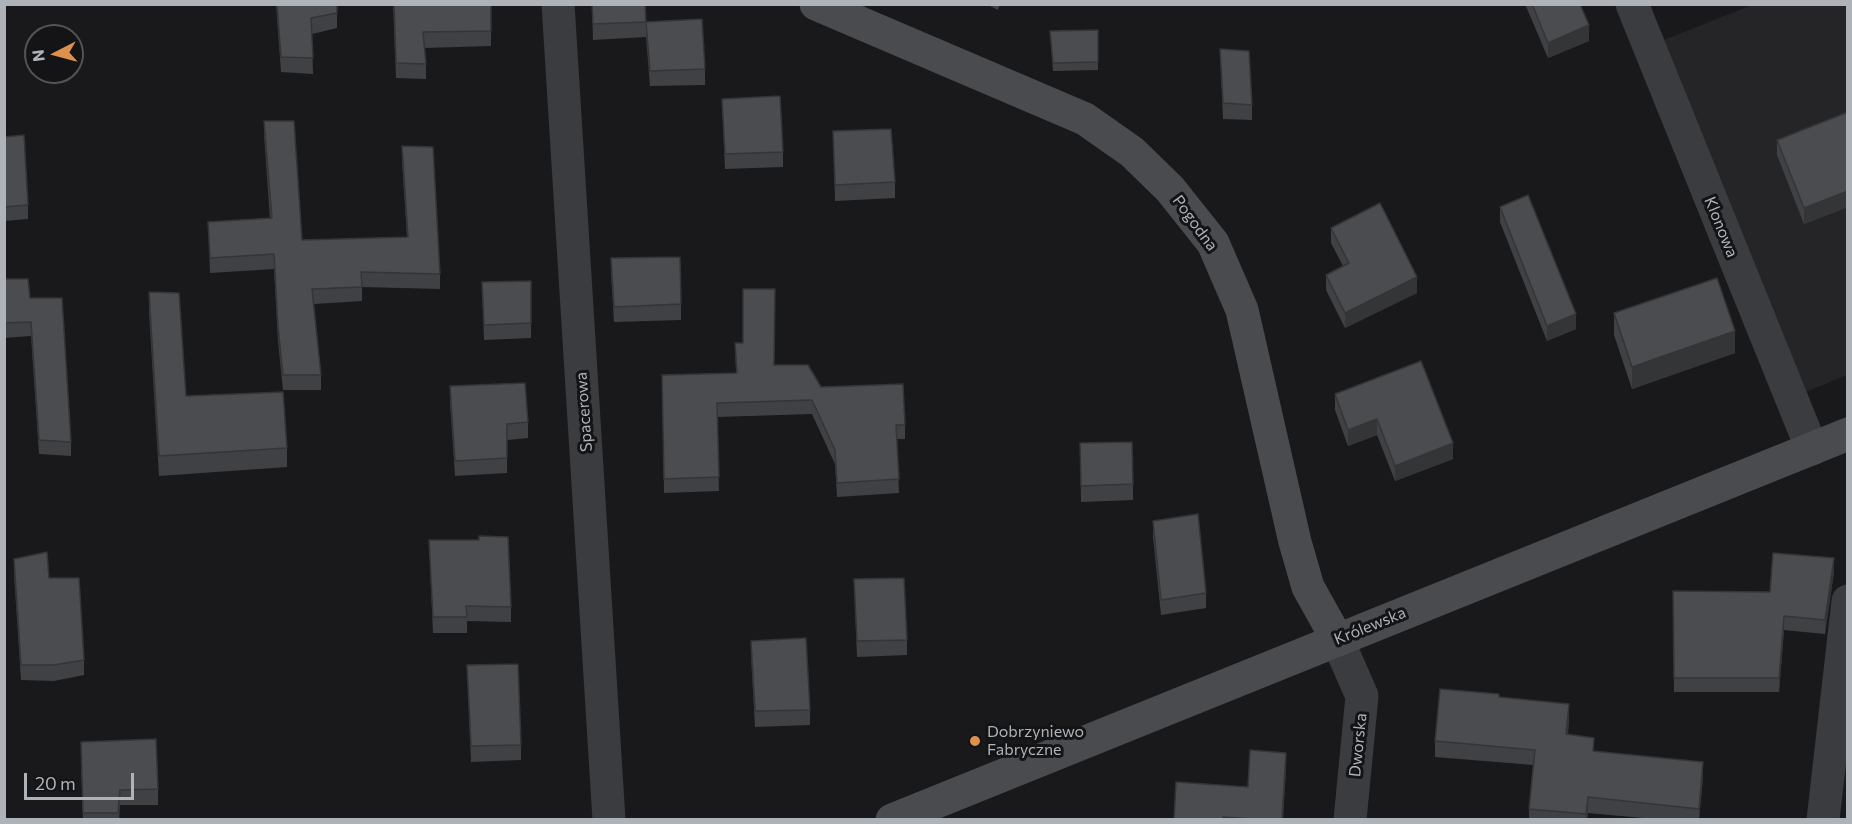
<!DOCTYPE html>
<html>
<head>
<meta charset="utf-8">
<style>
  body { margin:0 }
  #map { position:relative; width:1852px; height:824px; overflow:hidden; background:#19191b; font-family:Commissioner,sans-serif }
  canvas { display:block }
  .frame { position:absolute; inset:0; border:6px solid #adb3b9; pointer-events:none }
  .north { position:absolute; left:24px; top:24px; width:60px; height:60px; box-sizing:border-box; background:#141416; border:2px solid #515457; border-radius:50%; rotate:264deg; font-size:16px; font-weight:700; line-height:24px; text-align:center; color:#adb3b9 }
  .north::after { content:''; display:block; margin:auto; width:21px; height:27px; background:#dd914f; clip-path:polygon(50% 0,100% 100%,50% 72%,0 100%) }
  .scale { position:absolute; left:24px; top:773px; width:110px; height:27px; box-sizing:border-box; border:3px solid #adb3b9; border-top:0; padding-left:8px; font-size:18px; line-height:21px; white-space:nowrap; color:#adb3b9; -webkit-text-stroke:4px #141416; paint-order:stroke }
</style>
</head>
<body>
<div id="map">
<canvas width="1852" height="824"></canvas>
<div class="frame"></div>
<div class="north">N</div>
<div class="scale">20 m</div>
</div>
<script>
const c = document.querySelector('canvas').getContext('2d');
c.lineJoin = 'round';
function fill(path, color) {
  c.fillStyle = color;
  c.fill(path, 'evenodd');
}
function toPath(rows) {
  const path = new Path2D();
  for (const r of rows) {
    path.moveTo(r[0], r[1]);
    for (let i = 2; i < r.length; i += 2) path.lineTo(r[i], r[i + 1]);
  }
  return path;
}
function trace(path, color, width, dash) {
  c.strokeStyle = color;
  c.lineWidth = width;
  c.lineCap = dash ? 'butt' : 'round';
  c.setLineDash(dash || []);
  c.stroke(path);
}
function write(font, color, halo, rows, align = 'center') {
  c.font = font + ' Commissioner,sans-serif';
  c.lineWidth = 6;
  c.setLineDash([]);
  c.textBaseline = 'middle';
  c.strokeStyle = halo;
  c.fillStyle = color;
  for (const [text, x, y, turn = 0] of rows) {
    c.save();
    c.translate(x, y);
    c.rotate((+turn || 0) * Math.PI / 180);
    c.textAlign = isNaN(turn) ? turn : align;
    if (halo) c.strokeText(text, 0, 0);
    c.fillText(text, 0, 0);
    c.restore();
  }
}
fill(toPath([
  [1752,5,1847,5,1847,375,1803,393,1664,40]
]), '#252527');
trace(toPath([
  [558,4,609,820],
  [1632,4,1812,449],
  [1337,639,1362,696,1350,820],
  [1823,820,1848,601]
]), '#3a3c3f', 33);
trace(toPath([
  [816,4,1085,119,1132,152,1170,189,1213,243,1242,310,1295,542,1308,587,1337,639],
  [892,820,1848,434]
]), '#494b4f', 33);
fill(toPath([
  [276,4,337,4,337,28,312,34,313,74,281,72],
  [393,4,491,4,491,46,424,48,426,64,426,79,396,78],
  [592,4,646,22,705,69,705,85,650,86,646,37,593,40],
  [986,4,1000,4,998,10],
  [1077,4,1133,4,1077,6],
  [1525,4,1580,4,1589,41,1548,58],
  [1098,30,1098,70,1053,71,1050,31],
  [1220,49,1252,105,1252,120,1223,119],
  [722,99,783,152,783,167,725,169],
  [1848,112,1848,207,1804,224,1777,155,1777,140],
  [264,121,302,240,407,237,402,161,402,146,440,274,440,289,362,287,362,301,314,304,321,375,321,390,283,390,278,341,274,269,210,273,208,222,270,218,264,135],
  [833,131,895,182,895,198,835,201],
  [4,137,28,205,28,219,4,221],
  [1500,207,1576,329,1547,341,1500,222],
  [1331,228,1417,293,1345,328,1326,290,1326,275,1343,266,1331,243],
  [611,258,681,304,681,320,614,322,611,273],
  [4,279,30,298,71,442,71,456,39,454,31,336,4,338],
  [531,281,531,338,484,340,482,282],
  [149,292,186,396,287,448,287,467,159,476,149,312],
  [1614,313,1735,353,1632,389,1614,335],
  [735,343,774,365,905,425,905,439,897,439,899,493,837,497,835,464,812,414,717,417,719,491,664,493,662,375,736,374],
  [450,386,528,422,528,438,507,440,507,473,455,476,450,402],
  [1335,394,1453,459,1395,481,1377,435,1348,446,1335,410],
  [1080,443,1133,484,1133,500,1081,502],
  [1153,521,1206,593,1206,608,1161,615,1153,537],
  [429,540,511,607,511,622,467,621,467,633,433,633],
  [14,559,49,578,84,660,84,675,54,681,21,680,14,574],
  [1834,572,1825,634,1784,630,1779,692,1674,692,1673,591,1770,592],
  [854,579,907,640,907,655,857,657],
  [751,641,810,710,810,725,755,727,751,656],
  [467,665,521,745,521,760,471,762],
  [1499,697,1569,720,1568,734,1594,751,1703,777,1699,819,1654,819,1588,813,1587,819,1529,819,1529,809,1533,765,1435,757,1435,741],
  [81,757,158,789,158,805,120,805,119,819,83,819],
  [1286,768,1283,819,1174,819,1248,787]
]), '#404144');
fill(toPath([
  [1589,25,1589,41,1548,58,1548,43],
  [1848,191,1848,207,1804,224,1804,208],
  [1417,277,1417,293,1345,328,1345,313],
  [1576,314,1576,329,1547,341,1547,326],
  [1735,331,1735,353,1632,389,1632,367],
  [1377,419,1377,435,1348,446,1348,430],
  [1453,443,1453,459,1395,481,1395,466],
  [1834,558,1834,572,1825,634,1825,620],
  [1784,616,1784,630,1779,692,1779,678],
  [1569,704,1569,720,1566,749,1566,734],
  [1286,753,1286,768,1283,819,1282,819],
  [1703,762,1703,777,1699,819,1699,809],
  [1588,797,1588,813,1587,819,1586,819]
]), '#343537');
const building = toPath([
  [277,4,337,4,337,13,311,18,313,58,281,57,277,4],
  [394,4,491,4,491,31,423,32,426,64,396,63,394,4],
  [592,4,645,4,646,22,593,24,592,4],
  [1532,4,1580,4,1589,25,1548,43,1532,4],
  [702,19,705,69,650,71,646,22,702,19],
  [1098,30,1098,62,1053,63,1050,31,1098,30],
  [1220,49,1249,51,1252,105,1223,103,1220,49],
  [780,96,783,152,725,154,722,99,780,96],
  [1848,112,1848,191,1804,208,1777,140,1848,112],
  [264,121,294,121,302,240,408,237,402,146,433,147,440,274,361,272,362,287,312,289,321,375,283,375,278,327,274,254,210,258,208,222,272,218,264,121],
  [891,129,895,182,835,185,833,131,891,129],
  [24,135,28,205,4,207,4,137,24,135],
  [1528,195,1576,314,1547,326,1500,207,1528,195],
  [1380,203,1417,277,1345,313,1326,275,1349,263,1331,228,1380,203],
  [680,257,681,304,614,307,611,258,680,257],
  [1717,278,1735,331,1632,367,1614,313,1717,278],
  [4,279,28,279,30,298,62,298,71,442,39,440,31,322,4,323,4,279],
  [531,281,531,323,484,325,482,282,531,281],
  [743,289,775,289,774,365,808,365,821,387,903,384,905,425,896,425,899,479,837,483,835,450,812,400,717,403,719,477,664,479,662,375,737,373,735,343,743,343,743,289],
  [149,292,179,293,186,396,283,392,287,448,159,456,149,292],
  [1421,361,1453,443,1395,466,1377,419,1348,430,1335,394,1421,361],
  [525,383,528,422,507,424,507,458,455,461,450,386,525,383],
  [1132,442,1133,484,1081,486,1080,443,1132,442],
  [1198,514,1206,593,1161,600,1153,521,1198,514],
  [479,536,508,537,511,607,466,606,467,617,433,617,429,540,479,540,479,536],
  [47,552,49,578,79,578,84,660,54,665,21,665,14,559,47,552],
  [1773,553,1834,558,1825,620,1784,616,1779,678,1674,678,1673,591,1770,592,1773,553],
  [904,578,907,640,857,641,854,579,904,578],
  [806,638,810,710,755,711,751,641,806,638],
  [518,664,521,745,471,746,467,665,518,664],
  [1440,689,1499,694,1499,697,1569,704,1566,734,1594,738,1593,751,1703,762,1699,809,1588,797,1586,814,1529,809,1535,750,1435,741,1440,689],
  [156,739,158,789,120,790,118,813,83,813,81,742,156,739],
  [1250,750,1286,753,1282,819,1253,819,1223,817,1223,819,1174,819,1176,782,1248,787,1250,750]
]);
fill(building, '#4b4c4f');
trace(building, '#343537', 1.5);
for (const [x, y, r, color] of [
  [975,741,6,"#dd914f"]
]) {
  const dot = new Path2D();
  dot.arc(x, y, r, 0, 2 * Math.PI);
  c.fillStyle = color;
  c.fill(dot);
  trace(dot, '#141416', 2);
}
write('16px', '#adb3b9', '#141416', [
  ["Pogodna",1195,223,54],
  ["Klonowa",1721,227,68],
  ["Spacerowa",584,412,-94],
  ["Królewska",1370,626,-22],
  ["Dworska",1358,745,-84]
]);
write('16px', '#adb3b9', '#141416', [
  ["Dobrzyniewo",987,732],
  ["Fabryczne",987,750]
], 'left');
</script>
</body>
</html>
